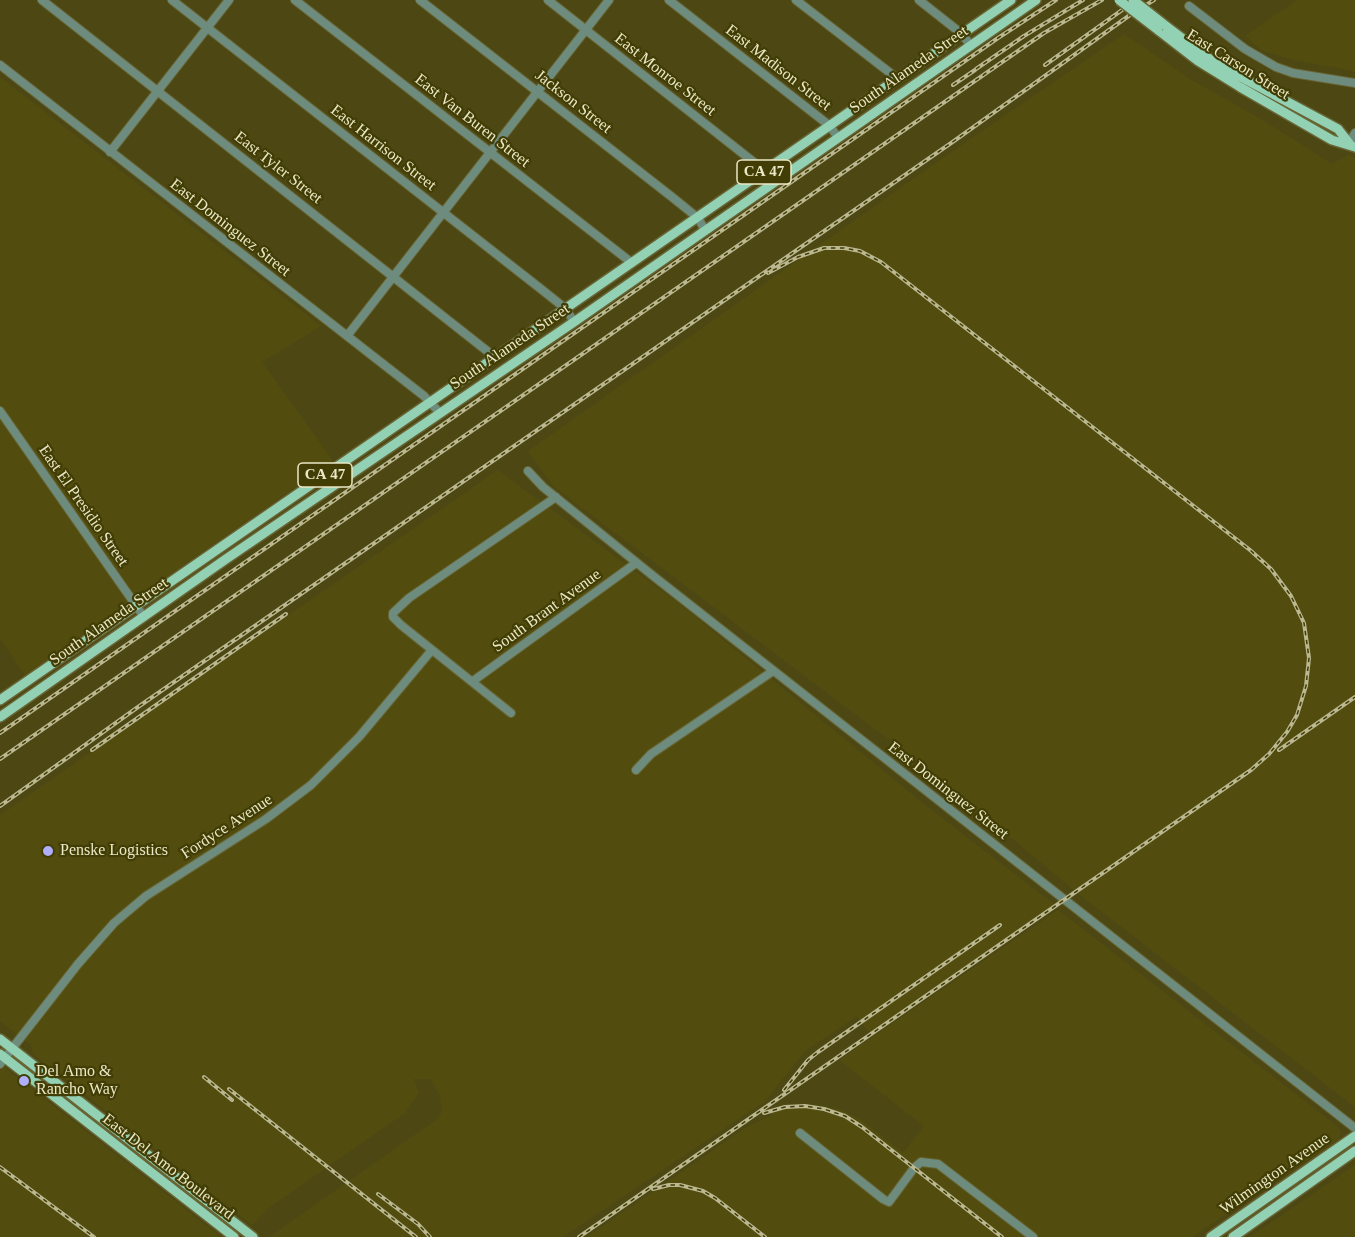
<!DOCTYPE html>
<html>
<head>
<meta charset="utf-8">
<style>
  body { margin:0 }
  canvas { display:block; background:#4c4713 }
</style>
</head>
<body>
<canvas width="1355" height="1237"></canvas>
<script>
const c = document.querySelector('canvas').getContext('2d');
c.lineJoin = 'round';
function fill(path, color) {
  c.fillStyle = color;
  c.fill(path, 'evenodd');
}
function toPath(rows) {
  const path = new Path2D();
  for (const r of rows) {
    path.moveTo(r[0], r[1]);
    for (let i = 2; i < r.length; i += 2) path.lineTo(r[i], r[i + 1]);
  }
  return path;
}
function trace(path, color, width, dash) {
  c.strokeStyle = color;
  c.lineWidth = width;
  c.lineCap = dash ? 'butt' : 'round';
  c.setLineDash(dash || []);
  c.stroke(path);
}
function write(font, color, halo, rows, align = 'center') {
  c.font = font + ' "Times New Roman",serif';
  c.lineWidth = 4.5;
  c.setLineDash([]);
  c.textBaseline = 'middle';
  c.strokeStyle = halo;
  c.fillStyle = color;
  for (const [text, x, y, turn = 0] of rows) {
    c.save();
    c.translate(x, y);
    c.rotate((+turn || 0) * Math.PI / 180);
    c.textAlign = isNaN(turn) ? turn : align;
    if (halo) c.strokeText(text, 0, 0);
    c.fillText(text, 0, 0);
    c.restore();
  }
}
fill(toPath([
  [1297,0,1355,0,1355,73,1353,71,1294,60,1261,50,1245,36],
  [1124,34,1190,79,1264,121,1332,164,1349,154,1355,159,1355,1107,1080,895,932,772,553,486,528,451,940,160],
  [0,77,321,326,262,362,333,461,25,675,0,638],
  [498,470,678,603,929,808,1055,905,870,1034,857,1016,805,1051,765,1101,563,1237,269,1237,436,1120,442,1112,440,1095,430,1079,413,1079,419,1092,405,1113,270,1207,252,1225,33,1054,31,1045,0,1021,0,815],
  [1058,910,1337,1126,1341,1132,1339,1139,1192,1237,587,1237,747,1127,771,1116,770,1110,782,1105,803,1104,825,1106,841,1110,861,1120,903,1153,924,1126,839,1060],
  [0,1064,221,1237,0,1237],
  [1355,1165,1355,1237,1250,1237]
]), '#524d0f');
const minor = toPath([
  [42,0,496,358],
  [172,0,541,289,566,309,574,322],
  [295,0,632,263],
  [420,0,672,197,698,218,705,230],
  [548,0,765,171],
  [669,0,830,126,838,138],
  [796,0,898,79],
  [919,0,962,34,971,46],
  [1189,6,1245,49,1276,67,1293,73,1355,83],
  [0,65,424,396,440,413],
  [1349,143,1355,133],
  [110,152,229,0],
  [347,336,609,0],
  [0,411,144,617],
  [528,471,543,487,652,575,1355,1128],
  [473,681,636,563],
  [511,713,401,625,393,617,393,613,409,598,556,497],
  [636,770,651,754,773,671],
  [0,1064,78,964,114,923,146,896,266,819,311,785,359,737,431,651],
  [800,1133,883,1199,889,1202,914,1168,921,1162,938,1164,1033,1237]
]);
const major = toPath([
  [1166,26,1215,63,1338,129,1349,143],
  [1158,30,1198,61,1240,87,1332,140,1355,147],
  [0,700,1011,0],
  [0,717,226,559,574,322,1036,0],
  [0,1039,253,1237],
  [0,1054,234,1237],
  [1211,1237,1355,1136],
  [1233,1237,1355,1151]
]);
trace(minor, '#686433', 10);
trace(major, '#686433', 12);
trace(minor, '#6e8c7e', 8);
trace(major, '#92d1b4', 9);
const rail = toPath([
  [1045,65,1136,0],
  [976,69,1024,36,1083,0],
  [953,85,975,70],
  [0,733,998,38,1056,0],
  [92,750,286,614],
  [1279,750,1355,697],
  [0,759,969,85,1044,33,1102,0],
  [0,806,138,707,954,141,1130,15,1154,0],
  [204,1077,232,1100],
  [229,1089,416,1237],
  [784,1090,808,1060,818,1052,1000,925],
  [764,1113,785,1107,805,1106,824,1109,845,1116,862,1127,1002,1237],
  [0,1167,94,1237],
  [653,1189,669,1185,680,1185,703,1191,715,1198,765,1237],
  [378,1194,418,1224,430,1237],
  [579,1237,1251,770,1269,754,1287,732,1297,715,1306,686,1309,658,1304,623,1291,596,1271,569,1250,550,881,262,860,251,844,248,824,248,798,257,768,273]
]);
trace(rail, '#bbb891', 4);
trace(rail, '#413d04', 1.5, [4.5]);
const majorBridge = toPath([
  [1119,0,1158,30],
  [1133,0,1166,26]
]);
trace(majorBridge, '#686433', 12, []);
trace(majorBridge, '#92d1b4', 9);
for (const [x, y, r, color] of [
  [48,851,6,"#afaefa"],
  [24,1081,6,"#afaefa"]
]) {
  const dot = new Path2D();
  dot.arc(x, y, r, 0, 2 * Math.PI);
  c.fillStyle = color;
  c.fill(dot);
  trace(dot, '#413d04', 2);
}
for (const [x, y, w] of [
  [764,172,54],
  [325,475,54]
]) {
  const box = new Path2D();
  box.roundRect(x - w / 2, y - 12, w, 24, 4.5);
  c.fillStyle = '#413d04';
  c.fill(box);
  trace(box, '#eae8c6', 1.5);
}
write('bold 15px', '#eae8c6', null, [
  ["CA 47",764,172],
  ["CA 47",325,475]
]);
write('16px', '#eae8c6', '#413d04', [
  ["East Carson Street",1238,65,32],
  ["East Madison Street",778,68,38],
  ["South Alameda Street",909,70,-35],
  ["East Monroe Street",665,75,38],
  ["Jackson Street",573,102,38],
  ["East Van Buren Street",472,121,38],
  ["East Harrison Street",383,148,38],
  ["East Tyler Street",278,168,38],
  ["East Dominguez Street",230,228,38],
  ["South Alameda Street",510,347,-34],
  ["East El Presidio Street",83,506,55],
  ["South Brant Avenue",547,611,-36],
  ["South Alameda Street",109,622,-35],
  ["East Dominguez Street",948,791,38],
  ["Fordyce Avenue",227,827,-33],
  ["East Del Amo Boulevard",168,1167,38],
  ["Wilmington Avenue",1275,1174,-35]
]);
write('16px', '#eae8c6', '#413d04', [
  ["Penske Logistics",60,851],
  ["Del Amo &",36,1072],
  ["Rancho Way",36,1090]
], 'left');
</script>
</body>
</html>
